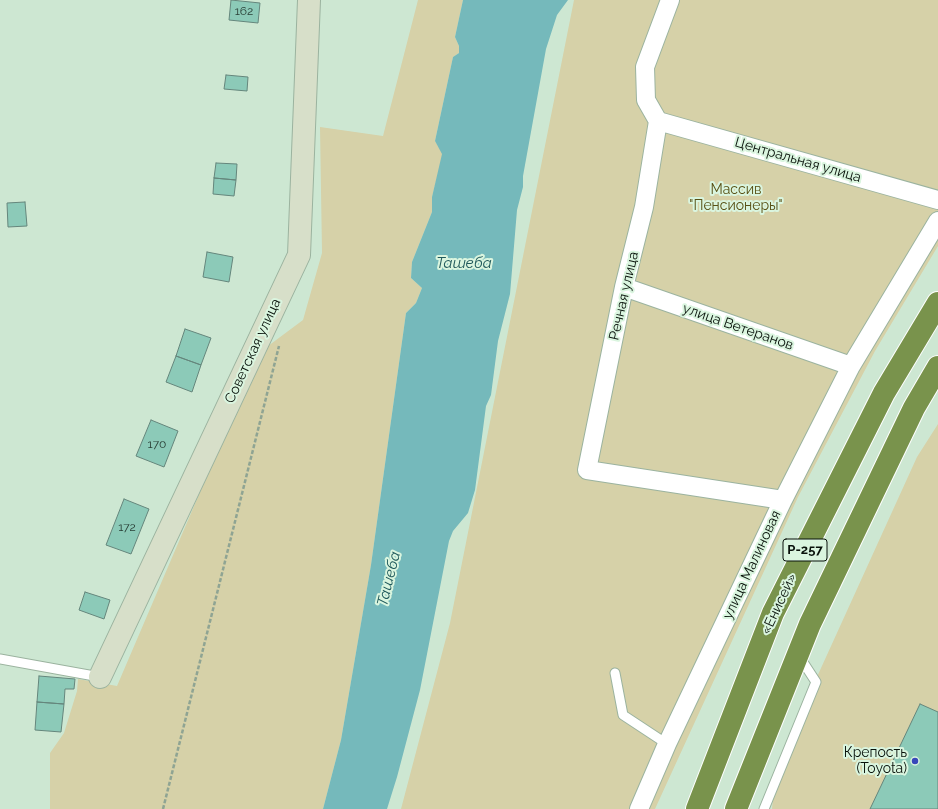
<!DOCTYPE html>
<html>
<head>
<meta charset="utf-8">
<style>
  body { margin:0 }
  canvas { display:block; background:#cde7d2 }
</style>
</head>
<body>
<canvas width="938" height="809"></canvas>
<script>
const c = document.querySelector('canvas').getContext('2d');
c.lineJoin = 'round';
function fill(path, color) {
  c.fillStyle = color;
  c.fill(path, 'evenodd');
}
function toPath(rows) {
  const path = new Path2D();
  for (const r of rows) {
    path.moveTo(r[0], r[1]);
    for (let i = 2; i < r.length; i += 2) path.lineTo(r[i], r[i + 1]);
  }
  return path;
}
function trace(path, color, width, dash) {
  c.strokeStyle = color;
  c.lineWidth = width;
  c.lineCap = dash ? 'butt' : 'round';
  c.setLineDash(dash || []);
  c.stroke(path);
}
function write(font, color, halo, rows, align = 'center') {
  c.font = font + ' Raleway,sans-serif';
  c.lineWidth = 4;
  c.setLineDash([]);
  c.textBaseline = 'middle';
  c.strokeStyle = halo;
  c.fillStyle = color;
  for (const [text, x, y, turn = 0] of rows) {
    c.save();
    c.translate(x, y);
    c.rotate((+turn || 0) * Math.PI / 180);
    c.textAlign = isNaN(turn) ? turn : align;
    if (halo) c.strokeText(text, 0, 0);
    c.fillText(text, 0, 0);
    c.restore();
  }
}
fill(toPath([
  [418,0,463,0,455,37,459,46,459,53,453,57,435,141,443,154,432,197,432,212,412,262,411,278,422,288,416,303,406,313,371,565,341,740,323,809,50,809,50,753,64,733,77,691,78,679,117,686,260,352,303,320,322,253,320,127,383,136],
  [574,0,938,0,938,246,875,351,798,497,655,809,401,809,450,623],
  [938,424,938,809,772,809,776,767,917,457]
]), '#d6d1a8');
fill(toPath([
  [463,0,568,0,557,15,546,49,523,176,523,187,517,210,510,294,498,341,491,395,486,406,475,490,468,513,453,531,449,541,420,690,397,777,387,809,323,809,341,740,371,565,406,313,416,303,422,288,411,278,412,262,432,212,432,197,442,154,435,141,453,57,459,53,459,46,455,37]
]), '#75b9bb');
const building = toPath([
  [231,0,260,3,258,23,229,20,231,0],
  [226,75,248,77,247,91,224,89,226,75],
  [216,163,237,164,236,180,214,178,216,163],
  [214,178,236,180,234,196,213,194,214,178],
  [25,202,27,226,8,227,7,203,25,202],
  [207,252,233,257,229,282,203,277,207,252],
  [185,329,211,338,201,365,176,356,185,329],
  [176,356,201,365,192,392,166,382,176,356],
  [151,420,178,431,164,467,136,456,151,420],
  [124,499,149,509,131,554,106,545,124,499],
  [85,592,110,600,104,619,79,610,85,592],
  [39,676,75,679,74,689,65,689,64,704,37,702,39,676],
  [37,702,64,704,61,732,35,730,37,702],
  [920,704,938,712,938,809,870,809,920,704]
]);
fill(building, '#8ccab8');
trace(building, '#65867c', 1);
const lane = toPath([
  [0,659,100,677],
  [615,673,623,715,667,744],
  [764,809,816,682,799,656]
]);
const street = toPath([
  [658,121,938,200],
  [658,121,646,100,645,67,670,0],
  [624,287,851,366],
  [783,500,851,366,938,221],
  [639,809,667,744,783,500,587,470,624,287,644,207,658,121]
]);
const secondary = toPath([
  [100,677,299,255,309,0]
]);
const highway = toPath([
  [697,809,773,613,884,393,938,303],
  [736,809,810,624,914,408,938,367]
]);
trace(lane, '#9bb39f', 11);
trace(street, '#9bb39f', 20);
trace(secondary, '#9bb39f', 24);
trace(highway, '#fff', 24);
trace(toPath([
  [163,809,279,346]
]), '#8fa493', 2.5, [4, 2]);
trace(lane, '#fff', 9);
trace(street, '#fff', 18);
trace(secondary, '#d7dfc9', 22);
trace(highway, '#79934c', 22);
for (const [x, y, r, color] of [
  [915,761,4,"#3847ba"]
]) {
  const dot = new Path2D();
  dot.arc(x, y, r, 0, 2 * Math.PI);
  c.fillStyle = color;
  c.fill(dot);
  trace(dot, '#daf5df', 1.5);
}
write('12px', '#293f36', null, [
  ["162",244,11],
  ["170",157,444],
  ["172",127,527]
]);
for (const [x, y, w] of [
  [805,550,44]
]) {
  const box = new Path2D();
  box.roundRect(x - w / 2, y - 11, w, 22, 3);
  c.fillStyle = '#daf5df';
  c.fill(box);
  trace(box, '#08110a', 1);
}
write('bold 13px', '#08110a', null, [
  ["Р-257",805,550]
]);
write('14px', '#08110a', '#daf5df', [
  ["Центральная улица",798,160,16],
  ["Речная улица",624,296,-77],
  ["улица Ветеранов",738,327,19],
  ["Советская улица",253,351,-65],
  ["улица Малиновая",752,565,-65],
  ["«Енисей»",779,604,-65]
]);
write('14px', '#585014', '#daf5df', [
  ["Массив",736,190],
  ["\"Пенсионеры\"",736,206]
]);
write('14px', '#08110a', '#daf5df', [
  ["Крепость",907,753],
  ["(Toyota)",907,769]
], 'right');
write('italic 15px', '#20595b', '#daf5df', [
  ["Ташеба",464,263],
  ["Ташеба",389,579,-76]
]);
</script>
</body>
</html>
